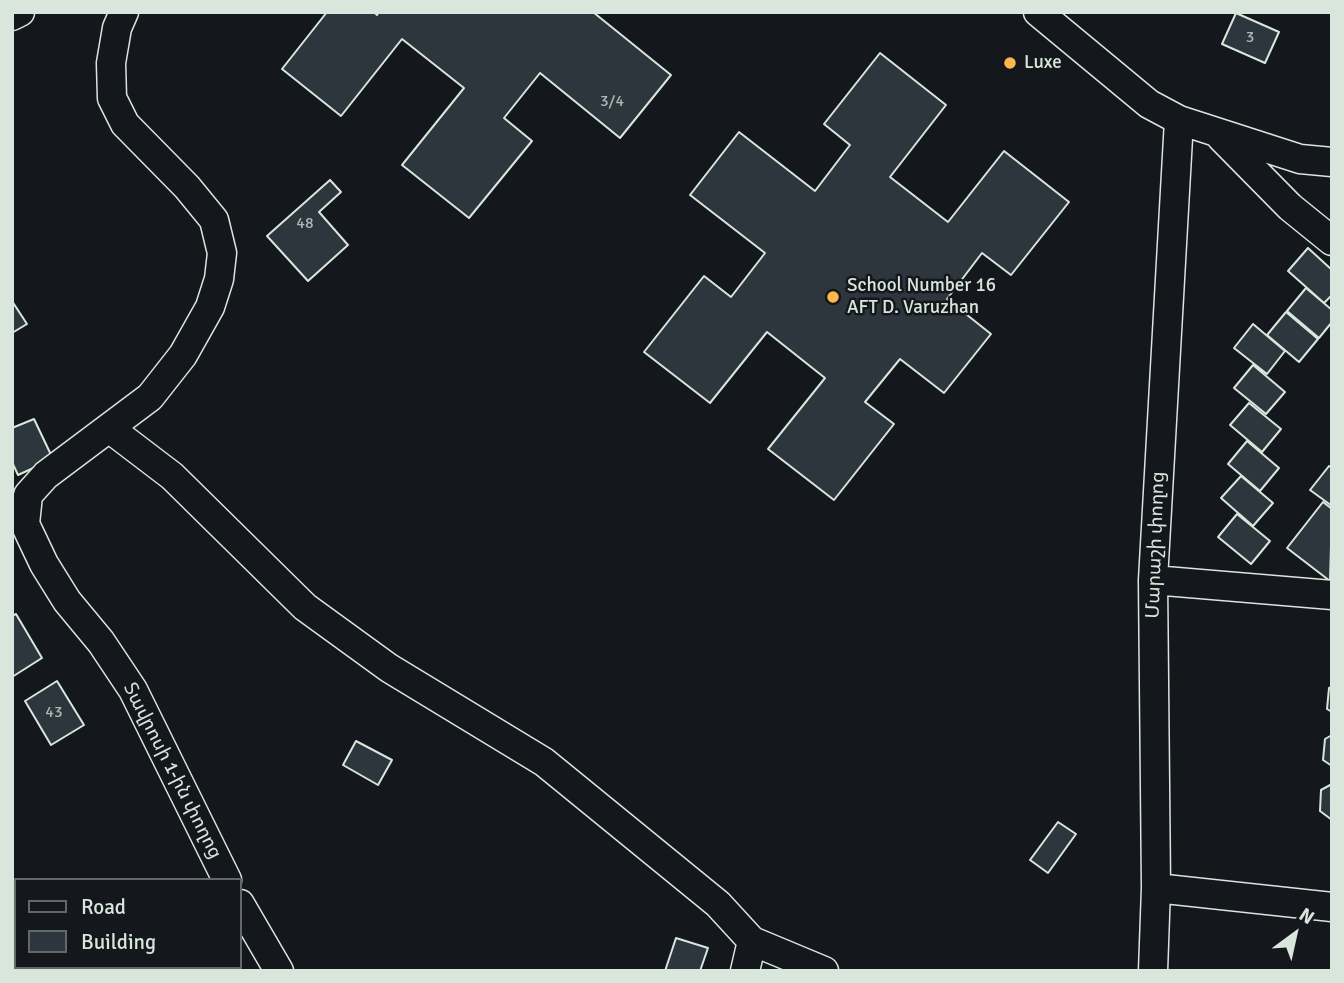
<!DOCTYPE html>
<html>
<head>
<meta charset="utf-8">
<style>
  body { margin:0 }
  #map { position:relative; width:1344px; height:983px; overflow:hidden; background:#14181c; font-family:Signika,sans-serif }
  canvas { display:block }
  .frame { position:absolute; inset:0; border:14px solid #d8e6dc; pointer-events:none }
  .legend { position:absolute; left:14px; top:878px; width:228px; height:91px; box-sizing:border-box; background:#14181c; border:2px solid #626a69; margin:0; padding:9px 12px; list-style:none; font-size:21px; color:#d8e6dc }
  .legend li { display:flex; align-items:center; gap:14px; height:35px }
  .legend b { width:35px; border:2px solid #626a69 }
  .north { position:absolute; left:1260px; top:899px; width:70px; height:70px; -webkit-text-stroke:5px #14181c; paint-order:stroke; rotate:33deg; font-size:19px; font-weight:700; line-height:28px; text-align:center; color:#d8e6dc }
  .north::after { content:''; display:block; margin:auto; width:24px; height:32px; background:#d8e6dc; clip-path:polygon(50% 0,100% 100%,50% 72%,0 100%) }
</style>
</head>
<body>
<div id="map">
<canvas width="1344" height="983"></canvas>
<div class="frame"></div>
<ul class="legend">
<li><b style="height:9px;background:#14181c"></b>Road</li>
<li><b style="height:19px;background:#2c363c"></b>Building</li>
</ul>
<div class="north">N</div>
</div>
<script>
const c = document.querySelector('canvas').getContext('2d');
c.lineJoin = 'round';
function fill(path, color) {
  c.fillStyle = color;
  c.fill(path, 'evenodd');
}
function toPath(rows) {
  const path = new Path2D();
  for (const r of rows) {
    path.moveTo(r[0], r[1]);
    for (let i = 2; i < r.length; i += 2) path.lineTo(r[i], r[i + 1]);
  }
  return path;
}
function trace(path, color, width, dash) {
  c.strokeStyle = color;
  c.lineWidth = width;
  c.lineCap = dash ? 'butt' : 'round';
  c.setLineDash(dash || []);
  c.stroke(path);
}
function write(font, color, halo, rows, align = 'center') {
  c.font = font + ' Signika,"Noto Sans Armenian",sans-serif';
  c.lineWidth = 5;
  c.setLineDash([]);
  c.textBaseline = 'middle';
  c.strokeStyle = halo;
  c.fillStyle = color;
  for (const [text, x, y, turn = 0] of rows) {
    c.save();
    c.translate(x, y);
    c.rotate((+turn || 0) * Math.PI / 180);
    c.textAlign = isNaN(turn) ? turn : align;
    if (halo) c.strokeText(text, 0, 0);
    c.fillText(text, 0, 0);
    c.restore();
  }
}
const building = toPath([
  [327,12,374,12,377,15,379,12,593,12,671,75,620,138,540,73,504,118,532,141,469,218,402,165,464,88,402,39,341,116,282,69,327,12],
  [1236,13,1279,32,1265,63,1222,44,1236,13],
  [880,53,946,105,890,177,948,222,1004,151,1069,202,1011,275,982,253,947,299,991,334,944,393,900,359,865,402,894,424,834,500,768,449,825,378,767,332,710,403,644,352,704,276,731,297,765,253,690,195,739,132,815,191,850,145,824,124,880,53],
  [330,180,341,192,319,212,348,245,308,281,267,236,330,180],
  [1308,248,1332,270,1332,295,1324,303,1288,271,1308,248],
  [1306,288,1332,310,1332,322,1319,338,1287,311,1306,288],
  [12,301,27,324,12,333,12,301],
  [1286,312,1318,339,1299,362,1267,335,1286,312],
  [1253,324,1285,351,1267,374,1234,348,1253,324],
  [1253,365,1285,392,1266,414,1234,388,1253,365],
  [1249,403,1281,429,1262,452,1230,425,1249,403],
  [34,419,53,459,18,475,12,462,12,428,34,419],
  [1247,441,1279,468,1260,491,1228,464,1247,441],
  [1329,466,1332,468,1332,506,1310,490,1329,466],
  [1241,476,1273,503,1253,526,1221,498,1241,476],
  [1323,502,1332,509,1330,581,1287,548,1323,502],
  [1237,514,1270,541,1251,564,1218,537,1237,514],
  [16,614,42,658,12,677,12,616,16,614],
  [57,681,84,725,51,745,25,701,57,681],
  [1332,687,1332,712,1327,709,1329,688,1332,687],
  [1332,735,1332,766,1323,760,1325,739,1332,735],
  [356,741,392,760,378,785,343,765,356,741],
  [1332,784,1332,820,1320,811,1321,790,1332,784],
  [1058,822,1076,834,1048,873,1030,860,1058,822],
  [676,938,708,948,700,971,665,971,676,938]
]);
fill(building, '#2c363c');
trace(building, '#d8e6dc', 2);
const minor = toPath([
  [124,12,117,28,111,63,112,98,125,124,187,187,214,220,222,253,219,279,210,307,183,355,150,397,46,475,28,495,25,524,44,564,67,601,101,642,133,690,227,880],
  [1038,12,1149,104,1179,120,1300,159,1332,162],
  [12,16,20,12],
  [1221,137,1290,207,1332,241],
  [109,428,172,476,305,607,389,668,544,762,718,904,752,941,824,971],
  [1153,580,1332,595],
  [1156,888,1332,907],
  [240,904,279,971],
  [745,971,752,941],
  [1153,971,1156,888,1153,580,1179,120]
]);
trace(minor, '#d8e6dc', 31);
trace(minor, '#14181c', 28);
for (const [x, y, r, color] of [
  [1010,63,7,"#ffb74d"],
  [833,297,7,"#ffb74d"]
]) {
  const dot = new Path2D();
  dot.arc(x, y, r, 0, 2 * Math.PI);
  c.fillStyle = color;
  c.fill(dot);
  trace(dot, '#14181c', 2.5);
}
write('16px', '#adbab4', null, [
  ["3",1250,38],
  ["3/4",612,102],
  ["48",305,224],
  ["43",54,713]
]);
write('19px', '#d8e6dc', '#14181c', [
  ["Luxe",1024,63],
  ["School Number 16",847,286],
  ["AFT D. Varuzhan",847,308]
], 'left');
write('19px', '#d8e6dc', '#14181c', [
  ["Մարաշի փողոց",1156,545,-88],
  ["Տավրոսի 1-ին փողոց",172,771,63]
]);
</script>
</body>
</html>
